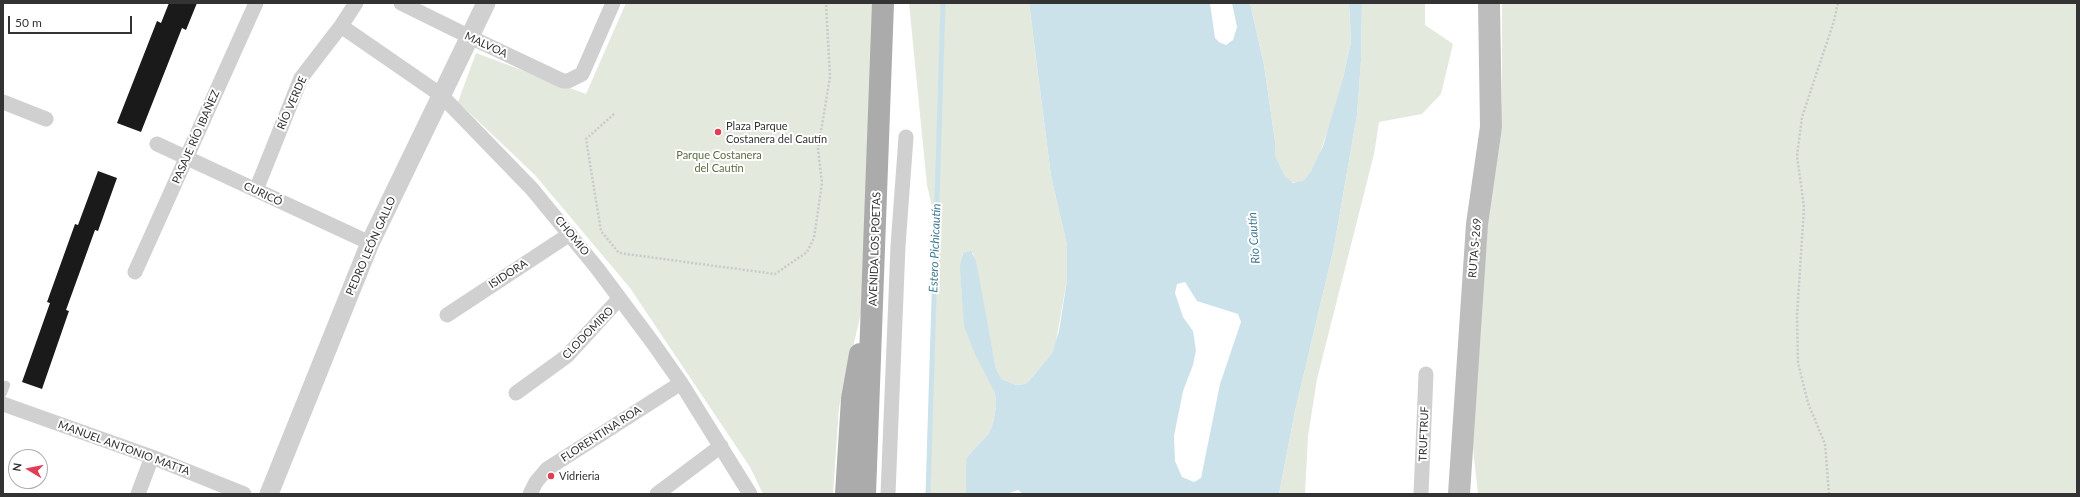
<!DOCTYPE html>
<html>
<head>
<meta charset="utf-8">
<style>
  body { margin:0 }
  #map { position:relative; width:2080px; height:497px; overflow:hidden; background:#fff; font-family:Lato,sans-serif }
  canvas { display:block }
  .frame { position:absolute; inset:0; border:4px solid #333; pointer-events:none }
  .north { position:absolute; left:8px; top:449px; width:40px; height:40px; box-sizing:border-box; background:#fff; border:1px solid #adadad; border-radius:50%; rotate:280deg; font-size:11px; font-weight:700; line-height:16px; text-align:center; color:#333 }
  .north::after { content:''; display:block; margin:auto; width:14px; height:18px; background:#e03e57; clip-path:polygon(50% 0,100% 100%,50% 72%,0 100%) }
  .scale { position:absolute; left:8px; top:16px; width:124px; height:18px; box-sizing:border-box; border:2px solid #333; border-top:0; padding-left:5px; font-size:12px; line-height:14px; white-space:nowrap; color:#333; -webkit-text-stroke:3px #fff; paint-order:stroke }
</style>
</head>
<body>
<div id="map">
<canvas width="2080" height="497"></canvas>
<div class="frame"></div>
<div class="north">N</div>
<div class="scale">50 m</div>
</div>
<script>
const c = document.querySelector('canvas').getContext('2d');
c.lineJoin = 'round';
function fill(path, color) {
  c.fillStyle = color;
  c.fill(path, 'evenodd');
}
function toPath(rows) {
  const path = new Path2D();
  for (const r of rows) {
    path.moveTo(r[0], r[1]);
    for (let i = 2; i < r.length; i += 2) path.lineTo(r[i], r[i + 1]);
  }
  return path;
}
function trace(path, color, width, dash) {
  c.strokeStyle = color;
  c.lineWidth = width;
  c.lineCap = dash ? 'butt' : 'round';
  c.setLineDash(dash || []);
  c.stroke(path);
}
function write(font, color, halo, rows, align = 'center') {
  c.font = font + ' Lato,sans-serif';
  c.lineWidth = 4;
  c.setLineDash([]);
  c.textBaseline = 'middle';
  c.strokeStyle = halo;
  c.fillStyle = color;
  for (const [text, x, y, turn = 0] of rows) {
    c.save();
    c.translate(x, y);
    c.rotate((+turn || 0) * Math.PI / 180);
    c.textAlign = isNaN(turn) ? turn : align;
    if (halo) c.strokeText(text, 0, 0);
    c.fillText(text, 0, 0);
    c.restore();
  }
}
fill(toPath([
  [626,3,876,3,861,313,839,407,833,494,763,494,750,467,630,288,535,175,458,102,476,53,586,94],
  [909,3,1029,3,1051,176,1067,245,1067,280,1056,341,1052,353,1030,380,1025,384,1016,385,1002,379,996,369,973,253,963,253,962,255,961,286,965,326,995,393,996,406,993,423,989,433,967,457,966,494,928,494,936,224,927,185],
  [1250,3,1349,3,1351,42,1343,78,1330,124,1318,158,1311,171,1303,181,1297,183,1291,182,1285,176,1275,155,1275,141,1264,65],
  [1362,3,1425,3,1425,25,1453,44,1441,94,1422,114,1379,122,1374,154,1317,379,1308,436,1305,494,1279,494,1295,411,1334,247,1357,115,1361,61],
  [1502,3,2077,3,2077,494,1478,494,1471,430,1485,235,1502,128]
]), '#e3e9dc');
fill(toPath([
  [1029,3,1210,3,1215,38,1219,42,1226,45,1233,40,1237,27,1232,3,1250,3,1264,65,1275,141,1275,155,1285,176,1293,183,1303,181,1311,171,1323,146,1343,78,1351,42,1349,3,1362,3,1361,61,1357,115,1334,247,1295,411,1279,494,1023,494,1018,490,1007,494,966,494,966,465,967,457,989,433,993,423,996,406,995,393,975,354,964,326,961,286,960,266,963,253,971,251,976,261,996,369,1002,379,1016,385,1025,384,1030,380,1052,353,1059,331,1067,280,1067,245,1051,176],
  [1185,282,1197,301,1238,314,1241,322,1220,384,1201,478,1194,482,1182,477,1175,461,1174,436,1183,391,1193,365,1196,350,1193,331,1183,317,1175,293,1177,284]
]), '#cce2eb');
trace(toPath([
  [928,494,943,3]
]), '#cce2eb', 5);
fill(toPath([
  [169,3,197,3,186,30,182,28,141,132,117,123,157,21,161,23],
  [98,171,117,178,98,231,95,230,66,310,69,311,42,389,22,382,50,303,47,302,75,224,78,225]
]), '#1a1a1a');
trace(toPath([
  [614,114,586,139,601,231,619,253,775,274,807,252,814,238,822,183,818,149,830,77,826,3],
  [1829,494,1825,444,1808,403,1798,363,1797,316,1804,207,1797,156,1802,117,1834,21,1838,3]
]), '#cacaca', 2.5, [2, 2]);
trace(toPath([
  [3,393,6,385]
]), '#d0d0d0', 8);
trace(toPath([
  [401,3,470,37,563,81,568,81,582,74,613,3],
  [341,26,441,95,532,189,597,268,653,343,681,383,750,494],
  [3,102,46,119],
  [157,144,370,243],
  [256,190,301,78,341,26,356,3],
  [135,272,256,3],
  [447,315,570,234],
  [516,393,567,356,619,299],
  [3,404,152,457,244,494],
  [138,494,152,457],
  [530,494,536,482,547,469,681,383],
  [657,494,721,446],
  [888,494,898,246,906,137],
  [1421,494,1426,374]
]), '#d0d0d0', 15);
trace(toPath([
  [269,494,370,243,486,3]
]), '#d0d0d0', 19);
trace(toPath([
  [1459,494,1477,224,1491,127,1489,3]
]), '#bdbdbd', 22);
trace(toPath([
  [846,494,852,399,860,354],
  [865,494,883,3]
]), '#ababab', 22);
for (const [x, y, r, color] of [
  [718,132,4,"#e03e57"],
  [551,476,4,"#e03e57"]
]) {
  const dot = new Path2D();
  dot.arc(x, y, r, 0, 2 * Math.PI);
  c.fillStyle = color;
  c.fill(dot);
  trace(dot, '#fff', 1.5);
}
write('11px', '#333', '#fff', [
  ["MALVOA",486,45,25],
  ["RÍO VERDE",292,103,-66],
  ["PASAJE RÍO IBAÑEZ",196,137,-66],
  ["CURICÓ",263,194,25],
  ["CHOMIO",572,236,51],
  ["PEDRO LEÓN GALLO",371,246,-66],
  ["RUTA S-269",1475,248,-85],
  ["AVENIDA LOS POETAS",875,249,-88],
  ["ISIDORA",508,274,-33],
  ["CLODOMIRO",588,333,-46],
  ["FLORENTINA ROA",601,434,-33],
  ["TRUFTRUF",1424,434,-88],
  ["MANUEL ANTONIO MATTA",124,448,20]
]);
write('11px', '#333', '#fff', [
  ["Plaza Parque",726,126],
  ["Costanera del Cautín",726,139],
  ["Vidrieria",559,476]
], 'left');
write('11px', '#596e40', '#fff', [
  ["Parque Costanera",719,155],
  ["del Cautín",719,168]
]);
write('italic 12px', '#427a94', '#fff', [
  ["Río Cautín",1254,238,-94],
  ["Estero Pichicautín",935,248,-88]
]);
</script>
</body>
</html>
